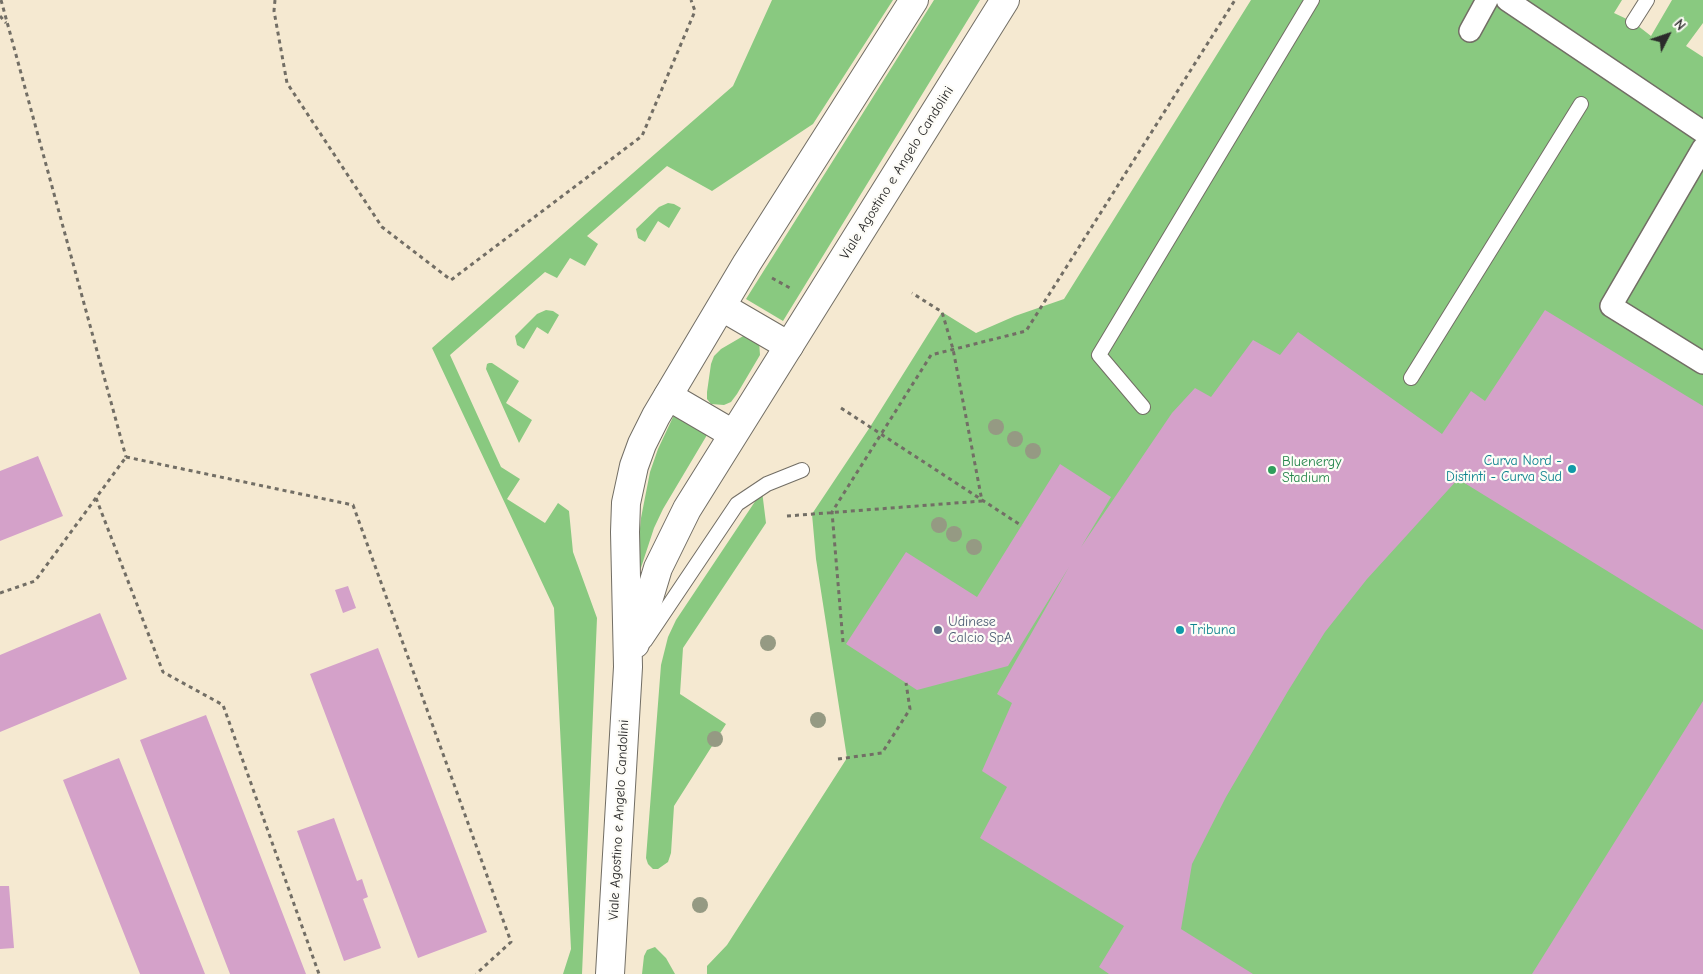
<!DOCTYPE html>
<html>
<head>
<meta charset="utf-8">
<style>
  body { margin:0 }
  #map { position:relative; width:1703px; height:974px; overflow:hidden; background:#f5e9d1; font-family:"Comic Neue",sans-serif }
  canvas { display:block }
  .north { position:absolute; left:1643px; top:10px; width:50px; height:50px; -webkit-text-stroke:4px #fdfcf7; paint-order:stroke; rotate:49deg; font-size:14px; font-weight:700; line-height:20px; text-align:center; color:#2b2b2b }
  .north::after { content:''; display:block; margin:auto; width:18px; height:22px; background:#2b2b2b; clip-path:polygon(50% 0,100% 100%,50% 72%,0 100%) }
</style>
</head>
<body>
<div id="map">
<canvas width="1703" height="974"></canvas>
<div class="north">N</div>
</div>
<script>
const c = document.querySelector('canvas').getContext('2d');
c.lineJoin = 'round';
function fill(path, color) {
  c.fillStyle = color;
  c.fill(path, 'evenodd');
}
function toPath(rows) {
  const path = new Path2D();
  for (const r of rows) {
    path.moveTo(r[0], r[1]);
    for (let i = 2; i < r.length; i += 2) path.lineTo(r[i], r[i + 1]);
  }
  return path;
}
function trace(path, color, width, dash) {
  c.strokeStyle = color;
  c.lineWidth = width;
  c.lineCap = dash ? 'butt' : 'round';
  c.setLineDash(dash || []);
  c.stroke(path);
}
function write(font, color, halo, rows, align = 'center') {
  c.font = font + ' "Comic Neue",sans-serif';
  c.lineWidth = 4.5;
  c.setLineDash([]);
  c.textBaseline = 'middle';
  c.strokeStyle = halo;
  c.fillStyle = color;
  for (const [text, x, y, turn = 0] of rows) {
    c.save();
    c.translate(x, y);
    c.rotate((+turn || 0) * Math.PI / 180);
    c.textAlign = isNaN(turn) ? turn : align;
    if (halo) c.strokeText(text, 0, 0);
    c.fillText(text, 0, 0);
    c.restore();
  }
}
fill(toPath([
  [772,0,893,0,813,124,712,191,667,166,587,236,598,244,585,266,570,258,557,278,545,272,450,355,501,467,520,479,507,499,545,523,558,503,569,511,573,552,597,618,582,974,563,974,571,949,554,608,432,348,733,86],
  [934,0,980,0,783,321,746,299],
  [1251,0,1622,0,1614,13,1633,22,1651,36,1672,0,1703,0,1703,23,1686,46,1703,57,1703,974,707,974,707,966,727,945,847,758,816,559,812,514,870,427,942,312,976,333,1015,316,1064,299],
  [668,203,674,204,681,208,669,228,658,221,645,242,638,238,636,229,659,207],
  [546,310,553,311,559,315,548,334,537,327,524,349,517,345,515,336,537,314],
  [745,335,759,341,760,355,737,394,731,402,724,405,711,404,707,399,707,392,711,364,714,356,721,349],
  [489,363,492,363,519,381,506,403,532,420,519,443,486,369,487,364],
  [674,415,707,435,663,509,654,528,634,589,641,518,650,472,658,449],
  [762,491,766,523,683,648,680,694,726,724,674,806,671,853,668,862,658,869,653,869,648,864,646,858,661,665,668,637,676,620],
  [655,947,666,958,675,974,642,974,644,956,647,950]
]), '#89c980');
fill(toPath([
  [1545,310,1703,406,1703,630,1458,479,1367,579,1325,632,1288,691,1226,797,1192,864,1181,929,1253,974,1109,974,1099,967,1124,926,980,838,1007,787,982,771,1012,703,997,694,1069,567,1008,666,917,690,846,644,906,552,977,597,1060,464,1111,497,1081,547,1172,413,1195,388,1211,397,1253,340,1280,355,1298,332,1442,434,1471,391,1485,401],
  [38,456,63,516,0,541,0,471],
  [348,586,356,608,343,613,335,590],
  [100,613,127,679,0,732,0,655],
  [378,648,487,932,418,958,310,674],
  [1703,701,1703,974,1532,974],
  [206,715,306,974,230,974,140,740],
  [119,758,205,974,140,974,63,780],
  [334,818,357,881,362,879,368,897,363,899,381,948,344,961,297,831],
  [0,886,9,886,14,948,0,949]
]), '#d4a1c9');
const service = toPath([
  [1633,22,1647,0],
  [1411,378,1581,104],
  [1143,407,1099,355,1312,0],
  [645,641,737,504,767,484,802,470]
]);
const pedestrian = toPath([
  [1507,0,1703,132],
  [1470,31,1487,0],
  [1703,148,1611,306,1703,363]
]);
const minor = toPath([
  [722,307,789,346],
  [668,396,733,434]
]);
const tertiary = toPath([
  [635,644,658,568,687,509,1005,0],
  [610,974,628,667,625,532,626,503,634,466,642,444,656,416,747,263,914,0]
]);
trace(service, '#726e65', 16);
trace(pedestrian, '#726e65', 24);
trace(minor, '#726e65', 30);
trace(tertiary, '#726e65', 30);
trace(toPath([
  [1,0,126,457],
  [275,0,274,11,287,83,382,227,451,280,642,136,695,11,691,0],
  [0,16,6,23],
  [772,278,790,288],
  [841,408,1022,526],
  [126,457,353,505,511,942,476,974],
  [96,498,163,672,223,705,319,974],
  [787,516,982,501,953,349,942,312,912,293],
  [0,593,35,581,126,457],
  [843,642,832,512,931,355,1026,331,1235,0],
  [838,759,882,753,910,709,906,683]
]), '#726e65', 3, [4, 4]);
trace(service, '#fff', 14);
trace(pedestrian, '#fff', 21);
trace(minor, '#fff', 28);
trace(tertiary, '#fff', 28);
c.fillStyle = '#959a83';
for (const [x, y] of [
  [996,427],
  [1015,439],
  [1033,451],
  [939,525],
  [954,534],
  [974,547],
  [768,643],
  [818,720],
  [715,739],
  [700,905]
]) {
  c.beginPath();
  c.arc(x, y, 8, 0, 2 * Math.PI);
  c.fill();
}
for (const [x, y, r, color] of [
  [1572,469,5,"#0f9aa8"],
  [1272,470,5,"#2e9e5b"],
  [938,630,5,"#5c6f8a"],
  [1180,630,5,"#0f9aa8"]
]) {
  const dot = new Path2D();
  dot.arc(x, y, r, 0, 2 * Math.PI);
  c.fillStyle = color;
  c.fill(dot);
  trace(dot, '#fdfcf7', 2);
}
write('14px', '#2b2b2b', '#fdfcf7', [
  ["Viale Agostino e Angelo Candolini",897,173,-58],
  ["Viale Agostino e Angelo Candolini",619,820,-87]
]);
write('14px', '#0d838f', '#fdfcf7', [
  ["Curva Nord -",1562,461],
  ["Distinti - Curva Sud",1562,477],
  ["Tribuna",1190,630,"left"]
], 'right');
write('14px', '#27864d', '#fdfcf7', [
  ["Bluenergy",1282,462],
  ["Stadium",1282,478]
], 'left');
write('14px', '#4e5e75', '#fdfcf7', [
  ["Udinese",948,622],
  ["Calcio SpA",948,638]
], 'left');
</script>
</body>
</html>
